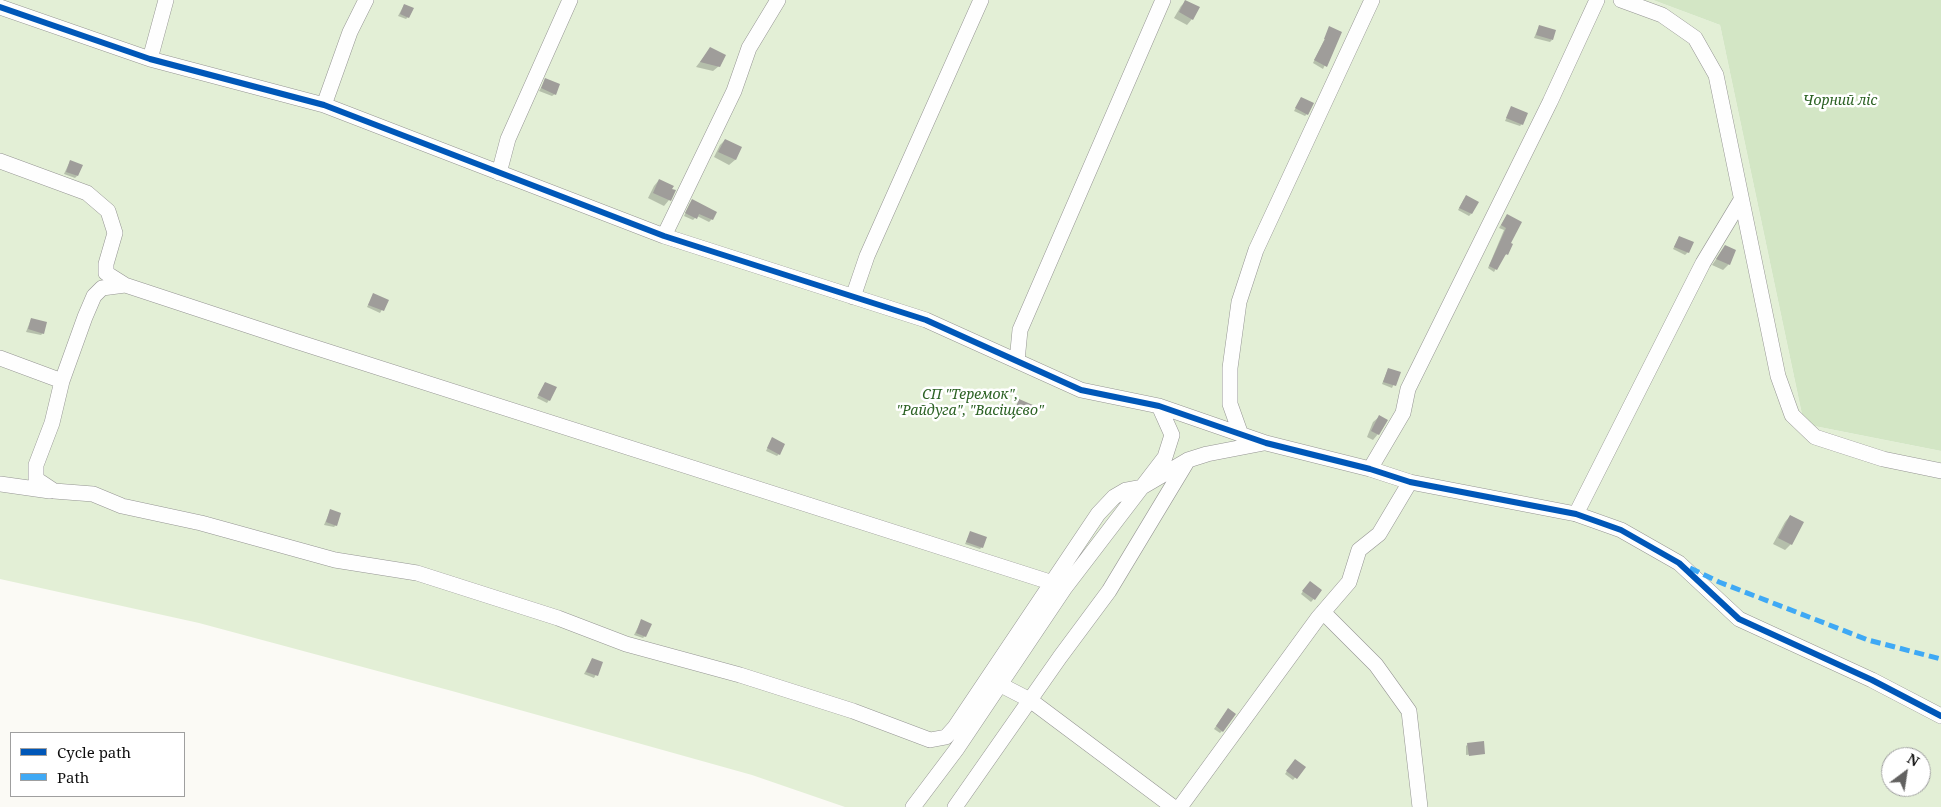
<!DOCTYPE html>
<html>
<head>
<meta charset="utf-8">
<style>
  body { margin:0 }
  #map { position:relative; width:1941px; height:807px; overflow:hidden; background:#fbfaf5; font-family:"Noto Serif",serif }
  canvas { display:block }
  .legend { position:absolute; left:10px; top:732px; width:175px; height:65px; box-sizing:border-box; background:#fff; border:1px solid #9f9f9f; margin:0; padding:6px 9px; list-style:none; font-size:15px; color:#0f0f0f }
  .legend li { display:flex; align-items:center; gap:10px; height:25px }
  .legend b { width:25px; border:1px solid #9f9f9f }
  .north { position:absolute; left:1881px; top:747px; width:50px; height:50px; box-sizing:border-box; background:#fff; border:1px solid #9f9f9f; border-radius:50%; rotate:31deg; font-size:14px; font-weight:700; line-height:20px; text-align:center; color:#0f0f0f }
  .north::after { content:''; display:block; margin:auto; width:18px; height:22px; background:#626160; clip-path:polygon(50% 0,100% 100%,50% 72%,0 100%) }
</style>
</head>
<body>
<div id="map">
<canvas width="1941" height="807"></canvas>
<ul class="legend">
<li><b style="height:6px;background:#0057b8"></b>Cycle path</li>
<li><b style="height:6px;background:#3fa9f5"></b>Path</li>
</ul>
<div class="north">N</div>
</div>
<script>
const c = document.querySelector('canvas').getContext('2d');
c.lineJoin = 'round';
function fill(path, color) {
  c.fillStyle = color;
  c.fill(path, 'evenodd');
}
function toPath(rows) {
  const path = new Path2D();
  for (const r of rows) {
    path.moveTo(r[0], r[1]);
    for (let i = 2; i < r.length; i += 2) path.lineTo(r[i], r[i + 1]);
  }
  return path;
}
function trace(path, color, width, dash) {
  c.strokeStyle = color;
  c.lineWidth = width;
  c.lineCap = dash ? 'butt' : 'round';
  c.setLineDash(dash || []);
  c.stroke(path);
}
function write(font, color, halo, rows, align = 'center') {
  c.font = font + ' "Noto Serif",serif';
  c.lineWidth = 5;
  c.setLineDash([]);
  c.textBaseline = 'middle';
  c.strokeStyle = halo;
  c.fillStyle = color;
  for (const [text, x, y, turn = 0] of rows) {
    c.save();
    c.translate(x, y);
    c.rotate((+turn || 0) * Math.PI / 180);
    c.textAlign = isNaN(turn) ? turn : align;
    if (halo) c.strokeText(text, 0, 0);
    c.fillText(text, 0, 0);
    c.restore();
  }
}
fill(toPath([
  [0,0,1653,0,1720,25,1804,424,1941,451,1941,807,845,807,752,775,452,691,199,623,0,579],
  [1891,757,1921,757,1921,787,1891,787]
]), '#e3efd6');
fill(toPath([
  [1653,0,1941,0,1941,451,1804,424,1720,25]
]), '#d3e6c5');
fill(toPath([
  [1186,1,1192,19,1187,25,1174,18,1181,6],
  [404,5,408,17,406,19,398,16],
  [1539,26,1552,40,1550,42,1534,38],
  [1330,28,1341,32,1323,69,1313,63],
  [710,49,719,66,713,71,696,67],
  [546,80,555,94,552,96,539,91],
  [1301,98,1307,114,1305,116,1294,111],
  [1511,108,1522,124,1520,126,1505,121],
  [725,140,740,148,735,160,729,165,714,157,720,145],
  [70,161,77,176,75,178,64,174],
  [659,180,669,200,664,206,648,198,654,186],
  [1464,199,1471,214,1469,216,1458,210],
  [690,203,712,219,709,222,697,216,693,220,684,216],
  [1507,215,1509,244,1507,254,1503,256,1494,272,1488,268,1504,230,1499,228],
  [1679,237,1688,252,1685,255,1673,249],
  [1725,247,1729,264,1723,270,1712,265],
  [373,295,387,301,380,313,367,307],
  [31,319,43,333,41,335,26,332],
  [1388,369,1399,373,1392,388,1382,384],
  [545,383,549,400,547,403,537,398],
  [1020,400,1028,414,1025,417,1013,411],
  [1379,417,1378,434,1373,440,1367,437,1373,422],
  [772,438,779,454,777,456,766,451],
  [330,511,336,525,334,527,324,525],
  [1790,516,1802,523,1791,544,1785,550,1773,544,1785,522],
  [970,533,982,547,980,549,965,544],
  [1308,585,1321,591,1311,602,1301,594],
  [641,621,645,636,643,638,634,635],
  [592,659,602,663,594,678,584,674],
  [1226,712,1222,731,1220,733,1214,729],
  [1483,743,1484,754,1483,754,1483,753,1466,755,1466,746,1468,744],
  [1293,763,1304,767,1293,780,1285,774]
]), '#0003');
fill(toPath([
  [1185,0,1200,7,1193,20,1179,12],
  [404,4,414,8,409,18,400,14],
  [1539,25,1556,30,1553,40,1536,35],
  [1329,26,1342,32,1327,67,1314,60,1325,39,1324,39],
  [710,47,726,55,720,67,700,62],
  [545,78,560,84,556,95,541,88],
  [1301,97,1314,103,1308,115,1295,108],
  [1511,106,1528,113,1523,125,1506,118],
  [725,139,742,147,736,160,718,152],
  [70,160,83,165,78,176,66,172],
  [659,179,674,186,672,189,676,190,671,201,653,193],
  [1466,195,1479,202,1472,214,1459,208],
  [692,199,717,212,713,220,699,214,697,219,685,213],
  [1507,214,1522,222,1511,243,1513,244,1508,255,1506,254,1497,270,1489,266,1506,228,1501,225],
  [1679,236,1694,242,1689,253,1674,247],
  [1725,245,1736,250,1730,265,1716,259],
  [373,293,389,300,384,311,368,305],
  [31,318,47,322,44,334,28,329],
  [1388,368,1401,372,1396,386,1383,382],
  [545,382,557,387,550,401,538,395],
  [1019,399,1033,405,1029,415,1015,409],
  [1379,415,1388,420,1379,435,1371,431],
  [772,437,785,444,780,455,767,448],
  [330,509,341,513,337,526,326,522],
  [1790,515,1804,522,1792,545,1778,538],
  [970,531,987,537,983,548,966,542],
  [1310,581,1322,590,1315,600,1302,591],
  [641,619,652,624,646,637,636,633],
  [592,658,603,662,598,676,586,672],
  [1228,708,1236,714,1223,732,1216,726],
  [1484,741,1485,754,1469,756,1467,743],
  [1295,759,1306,767,1297,779,1286,771]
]), '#9f9d9a');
const minor = toPath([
  [1621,0,1662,15,1695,38,1716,75,1778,376,1792,415,1815,437,1883,459,1941,471],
  [0,7,150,59,324,105,664,236,926,320,1081,390,1159,406,1266,443,1370,469,1410,482,1576,514,1621,530,1679,563,1739,619,1872,680,1941,716],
  [150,59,166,0],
  [324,105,350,32,366,0],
  [0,161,87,193,108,211,115,233,106,264,106,273,125,285,295,341,1053,583],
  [499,173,508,139,570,0],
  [664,236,734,91,749,48,778,0],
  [125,285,102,288,94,296,85,317,62,381,52,423,36,465,36,479,54,491,93,494,122,506,201,523,335,560,417,573,558,618,626,644,740,675,853,711,930,740,946,737,955,727,1098,514,1114,497,1126,490,1142,487,1165,457,1172,435,1159,406],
  [853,297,867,256,981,0],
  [0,358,62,381],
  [1017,361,1020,330,1163,0],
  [1241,435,1230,404,1230,368,1239,302,1256,250,1372,0],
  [1370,469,1403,413,1408,389,1550,102,1597,0],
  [0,484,50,491],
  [1576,514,1703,263,1741,200],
  [1323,612,1376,665,1409,711,1420,807],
  [999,684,1030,700,1173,807],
  [913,807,956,750,1064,589,1142,487,1188,460,1207,454,1264,443],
  [955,807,1060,657,1109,591,1188,460],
  [1180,807,1318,618,1349,582,1359,550,1379,534,1410,482]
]);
trace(minor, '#959593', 16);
trace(minor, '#fefefe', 15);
trace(toPath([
  [1690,568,1719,582,1868,640,1941,659]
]), '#3fa9f5', 5, [10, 5]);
trace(toPath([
  [0,7,150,59,324,105,664,236,926,320,1081,390,1159,406,1266,443,1370,469,1410,482,1576,514,1621,530,1679,563,1739,619,1872,680,1941,716]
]), '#0057b8', 6);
write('italic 14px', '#2c6224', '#fff', [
  ["Чорний ліс",1840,101],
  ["СП \"Теремок\",",970,395],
  ["\"Райдуга\", \"Васіщєво\"",970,411]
]);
</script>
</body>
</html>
